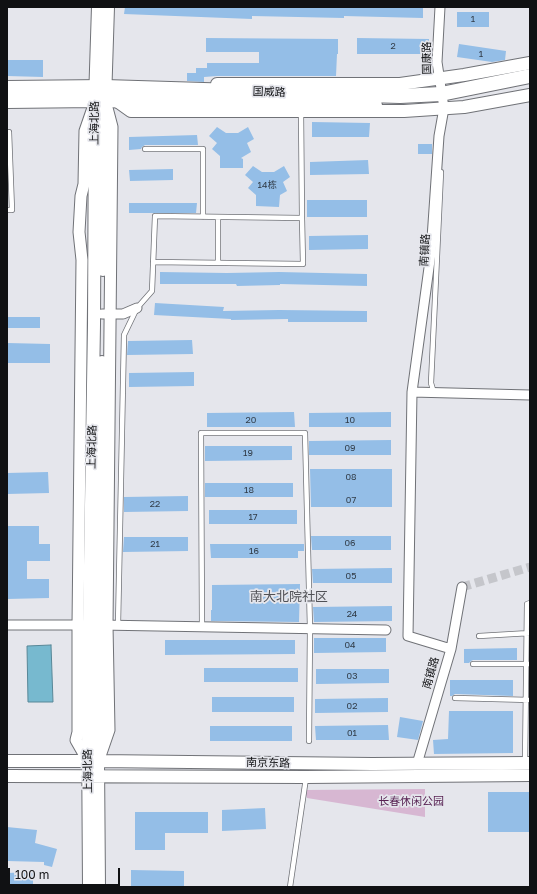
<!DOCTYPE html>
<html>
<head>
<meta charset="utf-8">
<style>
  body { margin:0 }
  #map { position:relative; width:537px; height:894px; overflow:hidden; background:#e5e6ec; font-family:"Golos Text",sans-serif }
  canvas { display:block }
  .frame { position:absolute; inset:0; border:8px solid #101113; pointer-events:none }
  .scale { position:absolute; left:8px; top:868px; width:112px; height:18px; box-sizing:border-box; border:2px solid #101113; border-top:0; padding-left:5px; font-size:12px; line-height:14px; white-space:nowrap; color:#101113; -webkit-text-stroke:3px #e5e6ec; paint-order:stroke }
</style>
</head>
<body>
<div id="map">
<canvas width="537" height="894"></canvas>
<div class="frame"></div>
<div class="scale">100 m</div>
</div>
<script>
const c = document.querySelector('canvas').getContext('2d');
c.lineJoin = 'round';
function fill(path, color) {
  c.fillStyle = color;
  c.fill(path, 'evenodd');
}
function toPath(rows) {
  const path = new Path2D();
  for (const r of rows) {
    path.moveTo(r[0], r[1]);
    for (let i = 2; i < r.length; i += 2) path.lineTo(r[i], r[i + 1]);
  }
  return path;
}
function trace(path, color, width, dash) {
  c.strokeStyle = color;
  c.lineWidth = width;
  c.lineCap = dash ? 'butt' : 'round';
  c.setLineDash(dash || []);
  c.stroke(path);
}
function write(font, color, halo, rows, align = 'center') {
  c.font = font + ' "Golos Text","Noto Sans SC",sans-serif';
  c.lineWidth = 3.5;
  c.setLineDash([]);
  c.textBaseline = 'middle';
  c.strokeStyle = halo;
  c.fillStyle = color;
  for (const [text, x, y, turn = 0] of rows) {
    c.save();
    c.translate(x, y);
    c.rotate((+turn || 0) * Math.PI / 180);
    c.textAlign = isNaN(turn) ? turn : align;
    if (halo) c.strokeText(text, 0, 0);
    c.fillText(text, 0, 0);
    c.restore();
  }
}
fill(toPath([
  [425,789,425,817,307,798,305,790]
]), '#d7b7d2');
const water = toPath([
  [51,645,53,702,28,702,27,646,51,645]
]);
fill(water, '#77b9cf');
trace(water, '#588797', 1);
fill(toPath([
  [125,7,423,7,423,18,344,16,344,18,252,16,252,19,124,14],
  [457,12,489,12,489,27,457,27],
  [206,38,338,39,338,54,337,54,336,76,217,76,204,77,204,82,187,81,187,73,196,73,196,68,207,68,207,63,259,63,259,52,206,52],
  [357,38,429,39,429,54,357,54],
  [459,44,506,51,505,60,492,62,457,57],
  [7,60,43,60,43,77,7,76],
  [312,122,370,123,369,137,312,137],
  [217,127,226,133,238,133,248,127,254,139,247,143,251,152,241,158,243,159,243,168,220,168,220,156,212,149,217,143,209,136],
  [197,135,198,145,145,145,142,147,141,149,129,150,129,137],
  [418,144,432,144,432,154,418,154],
  [368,160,369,174,310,175,310,162],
  [253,166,262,172,274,172,284,166,290,177,283,182,287,191,280,195,279,207,256,206,256,195,248,188,253,182,245,175],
  [173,169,173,180,130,181,129,170],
  [307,200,367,200,367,217,307,217],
  [129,203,197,203,196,213,129,213],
  [368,235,368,249,309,250,309,236],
  [160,272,227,273,279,272,367,274,367,286,280,284,280,285,237,286,236,284,160,284],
  [155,303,224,307,223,311,279,310,367,311,367,322,288,322,288,319,231,320,231,319,154,315],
  [7,317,40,317,40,328,7,328],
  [192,340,193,354,127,355,128,341],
  [7,343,50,344,50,363,7,363],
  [194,372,194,386,129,387,129,373],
  [294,412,295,427,207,427,207,413],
  [391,412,391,427,309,427,309,413],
  [391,440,391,455,309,455,309,441],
  [205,446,292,446,292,460,205,461],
  [310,469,392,469,392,507,311,507],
  [48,472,49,493,7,494,7,473],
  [205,483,293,483,293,497,205,497],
  [188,496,188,511,124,512,124,497],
  [209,510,297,510,297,524,209,524],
  [7,526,39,526,39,544,50,544,50,561,27,561,27,579,49,579,49,598,7,599],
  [311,536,391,536,391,550,312,550],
  [124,537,188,537,188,551,123,552],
  [210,544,304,544,304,551,298,551,298,558,211,558],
  [392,568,392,583,313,583,312,569],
  [300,584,299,622,211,621,211,610,212,610,212,585],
  [392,606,392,621,314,622,313,607],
  [314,638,386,638,386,652,314,653],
  [165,640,295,640,295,654,165,655],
  [517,648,517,660,473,660,471,661,469,663,464,663,464,649],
  [204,668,298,668,298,682,204,682],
  [316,669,389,669,389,683,316,684],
  [450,680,513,680,513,696,455,694,452,696,450,696],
  [212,697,294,697,294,712,212,712],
  [388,698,388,712,315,713,315,699],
  [449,711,513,711,513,753,434,754,433,740,448,739],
  [400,717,423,721,418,740,397,737],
  [388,725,389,740,316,740,315,726],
  [210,726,292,726,292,741,210,741],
  [488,792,530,792,530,832,488,832],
  [265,808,266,829,222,831,222,810],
  [135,812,208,812,208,833,165,833,165,850,135,850],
  [7,827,37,830,35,843,57,849,52,867,44,865,44,862,7,861],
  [131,870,184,871,184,887,131,887],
  [33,872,33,884,7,884,7,873]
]), '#94bee7');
trace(toPath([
  [462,587,530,567]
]), '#c5c6cb', 9, [9, 4.5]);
const service = toPath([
  [145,149,203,149,203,217],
  [7,210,12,210,9,132],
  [153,262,303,264,302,218],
  [218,263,218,217],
  [434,393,431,383,441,172],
  [118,625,124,335,137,308,152,291,155,216,302,218,301,111],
  [202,626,201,433,305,433,310,628,309,741],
  [479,636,530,633],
  [473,664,530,664],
  [455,698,530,700],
  [525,763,527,604,530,603],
  [290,887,306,778]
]);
const minor = toPath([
  [440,7,437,62,444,108,439,136,431,253,412,392,408,636,451,649],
  [102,314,123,314,137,308],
  [412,392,530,395],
  [7,625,84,625],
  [100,625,386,630],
  [417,764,451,649,462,587]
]);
const tertiary = toPath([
  [99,759,109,730,107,625,112,127,107,108],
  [88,761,76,740,78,732,78,625,82,260,79,232,81,196,84,184,85,131,94,105]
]);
const secondary = toPath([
  [217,84,400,84,464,75,530,63],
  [117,101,131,111,404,111,464,107,530,95],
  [103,270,105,101,108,7],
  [7,761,98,761,372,764,530,763],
  [7,776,306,777,530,775],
  [89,887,88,734,89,625,94,325,95,100,98,7],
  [99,887,98,761,102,362]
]);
const primary = toPath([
  [7,88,105,87,400,96,441,94,530,76],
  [7,101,95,100,375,105]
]);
trace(service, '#707277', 6);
trace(minor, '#707277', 11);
trace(tertiary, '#707277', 13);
trace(secondary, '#707277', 14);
trace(primary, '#707277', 16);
trace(service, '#fff', 4.5);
trace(minor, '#fff', 9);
trace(tertiary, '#fff', 11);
trace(secondary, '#fff', 12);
trace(primary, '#fff', 14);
write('9px', '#313c48', null, [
  ["1",473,19],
  ["2",393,46],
  ["1",481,54],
  ["14栋",267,185],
  ["20",251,420],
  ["10",350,420],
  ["09",350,448],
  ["19",248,453],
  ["08",351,477],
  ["18",249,490],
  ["07",351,500],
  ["22",155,504],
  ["17",253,517],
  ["06",350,543],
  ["21",155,544],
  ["16",254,551],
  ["05",351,576],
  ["24",352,614],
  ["04",350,645],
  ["03",352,676],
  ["02",352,706],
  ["01",352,733]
]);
write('11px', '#101113', '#e5e6ec', [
  ["国康路",427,58,-91],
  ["国威路",269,92,2],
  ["上海北路",95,123,-90],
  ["南镇路",425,250,-87],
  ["上海北路",92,447,-89],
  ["南镇路",431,673,-74],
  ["南京东路",268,763,1],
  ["上海北路",88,771,-91]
]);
write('11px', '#582253', '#e5e6ec', [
  ["长春休闲公园",411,802]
]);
write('13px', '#505156', '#e5e6ec', [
  ["南大北院社区",289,597]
]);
</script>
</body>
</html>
